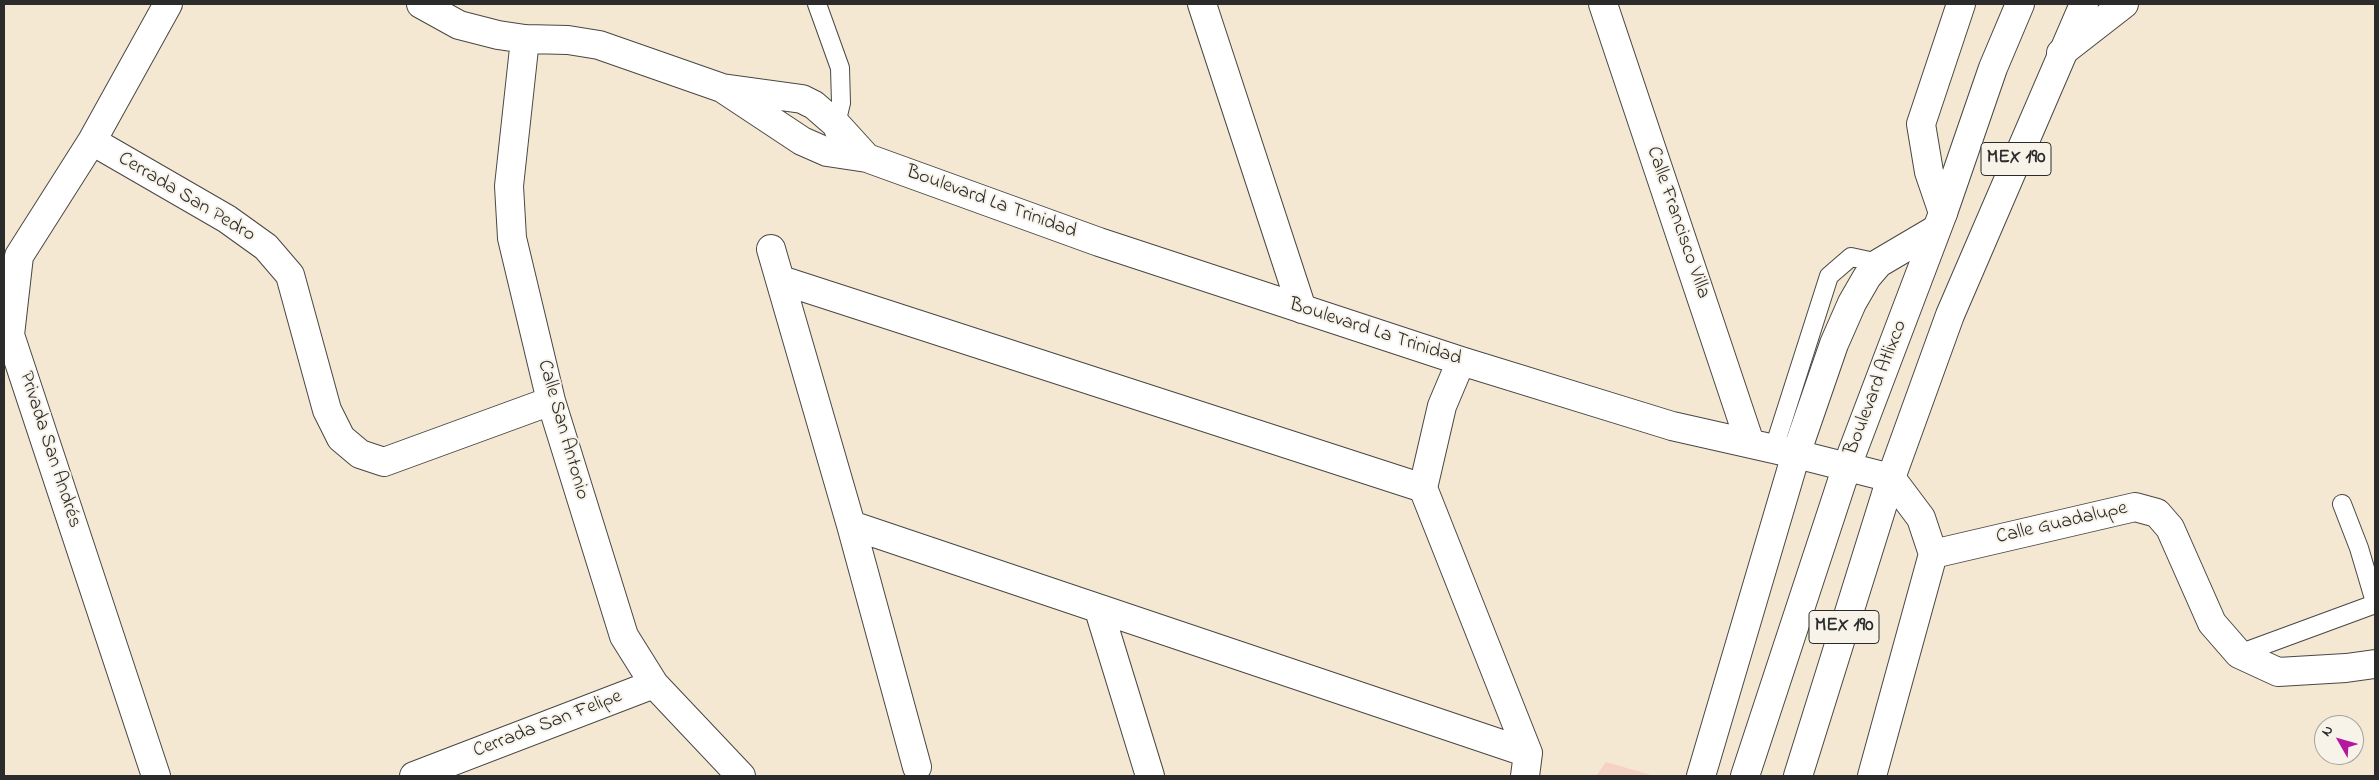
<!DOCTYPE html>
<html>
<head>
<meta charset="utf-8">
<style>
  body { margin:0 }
  #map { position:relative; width:2379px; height:780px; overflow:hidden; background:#f4e8d3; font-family:"Indie Flower",sans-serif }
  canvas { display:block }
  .frame { position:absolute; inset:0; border:5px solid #2b2b2b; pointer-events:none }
  .north { position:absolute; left:2314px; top:715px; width:50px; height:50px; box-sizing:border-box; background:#f7f3e8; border:1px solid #a5a39c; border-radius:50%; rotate:308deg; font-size:14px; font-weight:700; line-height:20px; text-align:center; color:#2b2b2b }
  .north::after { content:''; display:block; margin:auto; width:18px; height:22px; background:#b5179e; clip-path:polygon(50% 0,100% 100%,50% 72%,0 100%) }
</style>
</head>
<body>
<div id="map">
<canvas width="2379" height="780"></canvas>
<div class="frame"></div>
<div class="north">N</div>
</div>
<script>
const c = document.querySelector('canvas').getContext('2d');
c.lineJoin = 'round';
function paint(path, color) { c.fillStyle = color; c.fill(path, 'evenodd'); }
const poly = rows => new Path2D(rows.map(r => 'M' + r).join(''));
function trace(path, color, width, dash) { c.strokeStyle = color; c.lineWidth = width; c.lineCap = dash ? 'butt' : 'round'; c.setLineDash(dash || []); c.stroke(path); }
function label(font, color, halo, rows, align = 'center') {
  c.font = font + ' "Indie Flower",sans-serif'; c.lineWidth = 4; c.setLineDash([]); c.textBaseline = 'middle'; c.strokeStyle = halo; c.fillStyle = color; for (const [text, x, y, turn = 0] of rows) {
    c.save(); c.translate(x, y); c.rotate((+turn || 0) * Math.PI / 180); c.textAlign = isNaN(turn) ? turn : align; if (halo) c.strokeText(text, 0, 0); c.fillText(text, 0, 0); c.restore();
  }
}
const built = poly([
  [1606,762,1655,776,1596,776]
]);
const service = poly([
  [817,4,840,68,841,103,834,132],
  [1774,448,1829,276,1851,257,1879,263],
  [2342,504,2359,548,2375,602],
  [2239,654,2375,604]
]);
const minor = poly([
  [421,4,459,25,498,35,525,39,568,40,599,45,722,88,802,99,814,105,837,125,867,158],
  [1202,4,1302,309],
  [1603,4,1750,443],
  [525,39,509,186,512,238,551,401,624,636,654,684,741,776],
  [722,88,802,141,827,152,867,158,1099,242,1461,361,1672,426,1796,454],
  [92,141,227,219,266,247,290,275,327,410,341,438,360,454,384,462,551,401],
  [771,249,851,525,917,767],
  [781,280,1423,488],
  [1461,361,1442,406,1423,488,1528,753,1525,776],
  [851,525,1528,753],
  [1933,554,2135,507,2157,513,2170,528,2212,623,2239,654,2278,672,2346,668,2375,664],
  [1099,610,1150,776],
  [156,776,10,335,19,256,92,141,168,4],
  [414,776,654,684]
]);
const tertiary = poly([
  [1796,454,1891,478,1921,518,1933,554,1872,776],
  [1701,776,1796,454,1834,344,1852,303,1867,277,1879,263,1935,230]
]);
const primary = poly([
  [1745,776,1847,466,1943,213,1993,68,2020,4],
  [1798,776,1891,478,1950,315,2084,4]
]);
const trunk = poly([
  [2061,53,2124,4],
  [1943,213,1929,172,1921,124,1961,4]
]);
const shields = [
  [2016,159,70],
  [1844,627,70]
];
const shieldNames = [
  ["MEX 190",2016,159],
  ["MEX 190",1844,627]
];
const streetNames = [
  ["Cerrada San Pedro",186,198,31],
  ["Boulevard La Trinidad",991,203,20],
  ["Calle Francisco Villa",1677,223,71],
  ["Boulevard La Trinidad",1375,333,18],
  ["Boulevard Atlixco",1877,388,-69],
  ["Calle San Antonio",562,430,74],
  ["Privada San Andrés",49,450,72],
  ["Calle Guadalupe",2062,524,-13],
  ["Cerrada San Felipe",548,725,-21]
];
paint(built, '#f6d2c4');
trace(service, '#494744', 20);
trace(minor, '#494744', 30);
trace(tertiary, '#494744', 30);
trace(primary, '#494744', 30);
trace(trunk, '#494744', 30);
trace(service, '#fff', 18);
trace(minor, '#fff', 28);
trace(tertiary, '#fff', 28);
trace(primary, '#fff', 28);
trace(trunk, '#fff', 28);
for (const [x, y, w] of shields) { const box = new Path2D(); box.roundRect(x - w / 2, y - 16.5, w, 33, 4); c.fillStyle = '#f7f3e8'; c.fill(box); trace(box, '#2b2b2b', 1); }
label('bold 19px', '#2b2b2b', null, shieldNames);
label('20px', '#2b2b2b', '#f7f3e8', streetNames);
</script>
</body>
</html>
